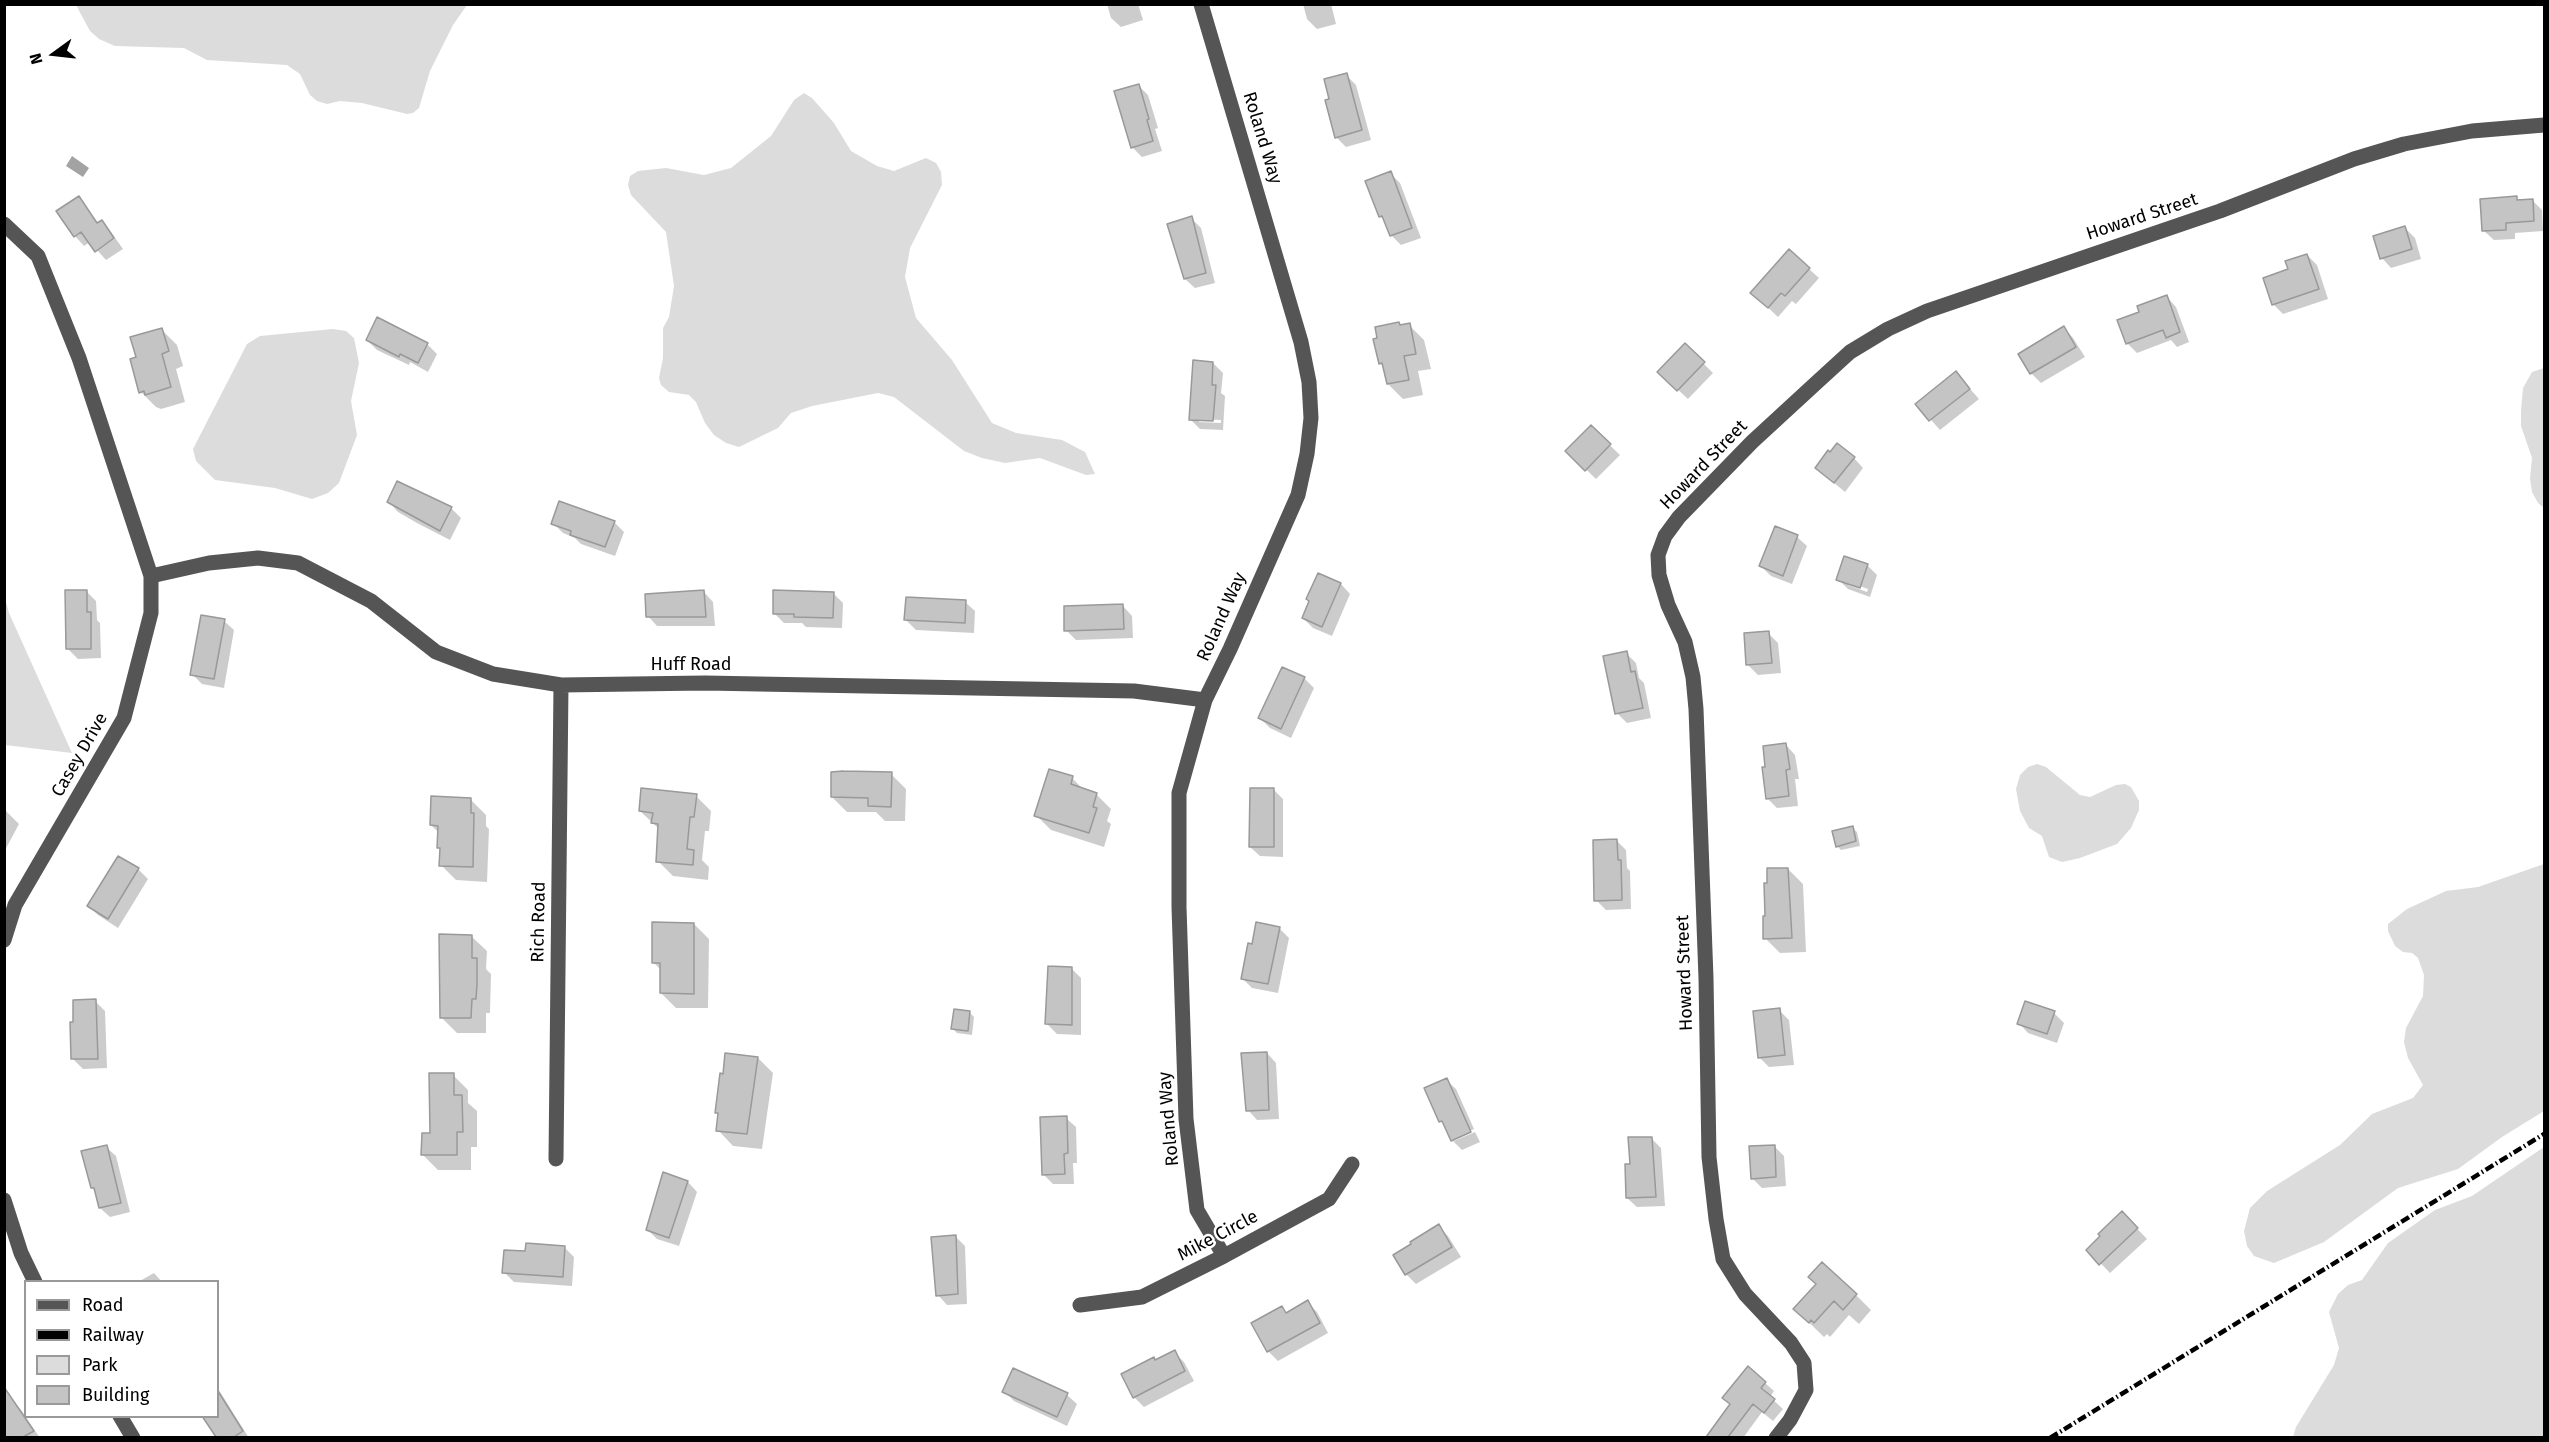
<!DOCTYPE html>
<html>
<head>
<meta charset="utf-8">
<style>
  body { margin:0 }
  #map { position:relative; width:2549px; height:1442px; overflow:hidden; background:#fff; font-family:"Fira Sans",sans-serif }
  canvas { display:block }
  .frame { position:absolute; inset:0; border:6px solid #000; pointer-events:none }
  .legend { position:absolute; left:24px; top:1280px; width:195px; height:138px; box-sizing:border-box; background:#fff; border:2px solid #999; margin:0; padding:8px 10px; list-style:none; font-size:18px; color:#000 }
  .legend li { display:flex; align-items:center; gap:12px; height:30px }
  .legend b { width:30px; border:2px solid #999 }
  .north { position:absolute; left:24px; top:24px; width:60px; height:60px; -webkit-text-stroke:4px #fff; paint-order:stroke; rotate:255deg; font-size:16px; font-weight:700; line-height:24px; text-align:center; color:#000 }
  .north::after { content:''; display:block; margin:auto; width:21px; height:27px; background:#000; clip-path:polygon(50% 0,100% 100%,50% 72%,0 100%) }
</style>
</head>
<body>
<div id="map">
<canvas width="2549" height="1442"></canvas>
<div class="frame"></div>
<ul class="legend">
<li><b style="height:8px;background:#555"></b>Road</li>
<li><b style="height:8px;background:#000"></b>Railway</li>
<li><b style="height:16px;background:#dcdcdc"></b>Park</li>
<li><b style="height:16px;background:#c4c4c4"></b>Building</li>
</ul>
<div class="north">N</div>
</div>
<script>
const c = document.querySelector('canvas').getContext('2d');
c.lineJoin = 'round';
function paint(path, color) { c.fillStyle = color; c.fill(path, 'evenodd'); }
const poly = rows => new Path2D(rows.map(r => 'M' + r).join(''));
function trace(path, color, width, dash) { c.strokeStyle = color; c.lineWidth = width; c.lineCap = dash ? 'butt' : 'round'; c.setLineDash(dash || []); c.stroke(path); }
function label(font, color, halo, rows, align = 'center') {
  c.font = font + ' "Fira Sans",sans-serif'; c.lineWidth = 5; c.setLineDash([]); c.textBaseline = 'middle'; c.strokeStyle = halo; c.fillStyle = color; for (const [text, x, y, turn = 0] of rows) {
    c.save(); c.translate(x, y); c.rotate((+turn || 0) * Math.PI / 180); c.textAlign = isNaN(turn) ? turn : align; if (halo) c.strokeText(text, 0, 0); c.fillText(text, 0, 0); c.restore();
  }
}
const green = poly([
  [76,5,467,5,453,25,430,71,419,108,413,113,407,114,362,103,340,101,327,104,317,101,310,95,300,74,287,65,207,60,184,48,115,46,99,39,90,31],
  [804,93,812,98,834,123,851,151,877,166,894,171,926,158,936,163,941,172,942,185,910,248,905,277,916,318,952,360,992,423,1016,433,1062,440,1085,452,1095,474,1086,475,1040,458,1005,463,982,458,964,451,894,397,878,393,812,406,791,413,778,428,739,447,726,443,714,435,705,423,696,402,689,395,669,392,661,385,659,378,663,358,663,328,669,317,674,286,666,232,631,195,628,185,630,176,638,171,666,168,704,175,731,168,771,136,794,100],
  [333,329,346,331,354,338,359,363,351,401,357,435,339,483,328,493,312,499,275,488,215,480,196,461,193,449,247,344,260,336],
  [2544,368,2544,508,2538,503,2532,492,2530,478,2532,458,2521,426,2521,411,2523,388,2532,372],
  [5,598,9,613,72,753,5,745],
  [2037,764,2046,767,2080,795,2090,797,2116,785,2125,784,2131,787,2139,801,2139,810,2131,828,2117,844,2080,858,2062,862,2049,857,2042,836,2029,828,2020,811,2016,789,2020,775,2028,767],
  [2544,864,2544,1111,2502,1137,2458,1169,2398,1188,2324,1242,2274,1263,2254,1256,2247,1246,2244,1231,2250,1208,2267,1191,2340,1145,2372,1114,2413,1098,2423,1085,2408,1058,2404,1042,2406,1028,2423,996,2424,975,2418,958,2412,953,2403,952,2395,946,2388,931,2388,924,2407,909,2446,891,2478,887],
  [2544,1147,2544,1437,2293,1437,2296,1427,2334,1365,2339,1348,2329,1312,2338,1294,2348,1285,2362,1280,2388,1243,2435,1210,2472,1196]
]);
const water = poly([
  [72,156,89,168,83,177,66,166]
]);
const shadow = poly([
  [1107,4,1138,4,1143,20,1121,27,1111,18],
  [1303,4,1331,4,1336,24,1317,29,1307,19],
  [1346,75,1356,85,1371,140,1346,147,1336,137],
  [1138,85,1148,95,1158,128,1155,129,1162,151,1142,157,1132,147],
  [1390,173,1400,183,1421,238,1401,245,1391,235,1386,222,1380,216],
  [78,198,99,224,102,222,111,232,123,249,106,260,90,242,84,246,75,236],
  [2516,198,2520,201,2532,200,2542,210,2543,231,2515,233,2515,239,2494,240,2484,231],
  [1191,218,1201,228,1215,283,1195,288,1185,279],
  [2405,228,2415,238,2421,259,2391,268,2382,258],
  [2307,255,2317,265,2328,299,2283,314,2273,304,2290,270],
  [1809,269,1819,278,1796,304,1792,301,1778,317,1762,302],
  [2167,297,2176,307,2189,342,2177,347,2171,340,2137,353,2127,343,2141,313],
  [1399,324,1401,326,1409,325,1424,340,1431,369,1418,371,1423,395,1403,399,1388,384,1384,368,1380,363],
  [2064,328,2073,338,2085,357,2041,383,2032,374,2020,355],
  [162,330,177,345,183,366,176,369,185,402,161,409,156,407,141,392,138,358],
  [367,340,427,344,437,354,428,372,410,362,409,365,377,350],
  [1685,345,1713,373,1688,399,1659,372],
  [1213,363,1223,373,1221,393,1225,396,1223,430,1200,429,1190,419],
  [1199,419,1221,420,1221,423,1199,422],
  [1956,373,1979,399,1940,430,1917,404],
  [1591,427,1620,455,1596,479,1567,451],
  [1854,458,1863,468,1845,492,1816,468],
  [389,502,451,508,461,518,450,540,417,523,398,512],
  [614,522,624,532,615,556,581,544,575,538,563,533,553,523],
  [1797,537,1807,546,1792,584,1771,576,1761,566],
  [1867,565,1877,575,1870,597,1848,589,1838,579],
  [1848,582,1868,589,1867,592,1848,585],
  [1318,575,1341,584,1350,594,1332,636,1313,628,1303,618],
  [86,591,96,601,97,620,100,623,101,658,78,659,68,649],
  [704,592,713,602,715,626,657,626,648,616],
  [833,593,843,603,842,628,806,627,802,623,784,623,774,613],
  [965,602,975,611,974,633,916,630,906,620],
  [1123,606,1132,616,1133,638,1076,640,1066,630],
  [224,621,234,630,224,688,202,684,192,674],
  [1768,633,1778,643,1781,673,1758,675,1748,665],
  [1626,653,1636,663,1639,678,1644,683,1651,718,1627,723,1617,713],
  [1283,669,1304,678,1314,688,1291,738,1270,728,1260,718],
  [1786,745,1795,755,1799,779,1795,779,1798,806,1777,808,1768,799],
  [891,774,906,789,905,821,885,821,876,812,847,812,832,797],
  [1072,778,1084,790,1096,794,1111,809,1107,821,1111,824,1104,847,1051,830,1036,815],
  [1273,789,1283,799,1283,857,1260,856,1250,847],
  [696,796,711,811,709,831,705,831,702,860,709,867,708,880,673,876,658,861,659,829,640,811],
  [471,800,486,815,486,826,489,829,487,882,456,880,441,865,439,833,431,825],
  [4,809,19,824,4,852],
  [1852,828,1857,832,1860,846,1841,850,1837,846],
  [1616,840,1626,850,1627,868,1630,871,1631,909,1606,910,1596,900],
  [138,869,148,879,118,928,98,915,89,906],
  [1788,869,1803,884,1806,952,1780,953,1765,938],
  [694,924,709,939,708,1008,676,1008,661,993,661,970,653,962],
  [1279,928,1289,938,1278,993,1252,988,1242,978,1253,945],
  [471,936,487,951,486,969,491,974,490,1013,486,1013,486,1033,457,1033,442,1018],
  [1071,968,1081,978,1081,1035,1057,1034,1047,1024],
  [95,1001,105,1011,107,1068,83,1069,73,1059,75,1023],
  [1779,1010,1789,1020,1794,1065,1769,1067,1759,1057],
  [969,1012,974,1017,972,1035,957,1033,953,1029],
  [2054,1013,2064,1023,2057,1043,2028,1033,2019,1023],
  [1267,1053,1276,1063,1279,1119,1257,1120,1248,1110],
  [758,1058,773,1073,762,1149,733,1146,718,1130,720,1115,717,1112],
  [453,1075,468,1090,468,1103,477,1111,477,1147,471,1147,471,1170,438,1170,423,1155],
  [1446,1080,1456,1089,1474,1129,1454,1138,1454,1141,1475,1132,1480,1142,1462,1150,1452,1140,1447,1127,1441,1121],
  [1066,1118,1076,1127,1077,1163,1073,1163,1074,1184,1053,1184,1044,1175],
  [1651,1138,1661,1148,1665,1206,1637,1207,1627,1198,1631,1165],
  [1774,1146,1784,1156,1786,1186,1762,1188,1752,1178],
  [106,1147,116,1156,130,1212,110,1217,100,1208,96,1192,92,1188],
  [688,1182,697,1192,679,1246,657,1239,647,1229],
  [2122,1213,2147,1239,2110,1273,2088,1250],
  [1438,1226,1448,1236,1461,1257,1416,1284,1406,1274,1395,1256],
  [955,1236,965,1246,967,1304,947,1305,938,1295],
  [564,1247,574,1257,572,1286,514,1282,504,1272,526,1253],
  [154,1273,162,1282,138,1282],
  [1856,1295,1871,1310,1859,1324,1849,1315,1830,1337,1827,1334,1824,1337,1795,1309],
  [1307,1302,1317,1312,1328,1333,1278,1361,1268,1351,1282,1308,1287,1314],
  [1174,1352,1184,1362,1194,1381,1144,1407,1134,1397],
  [1765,1383,1774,1391,1770,1397,1783,1409,1773,1421,1762,1412,1743,1438,1707,1438,1732,1405],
  [218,1389,220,1392,249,1438,217,1438,204,1416,218,1416],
  [1004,1391,1067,1395,1077,1404,1067,1426,1014,1401],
  [12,1400,21,1410,40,1438,10,1438,4,1430]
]);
const building = poly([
  [1347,73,1362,130,1335,138,1325,100,1329,99,1324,79,1347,73],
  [1139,84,1149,119,1147,120,1153,141,1131,148,1114,91,1139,84],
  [1391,171,1412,228,1390,236,1382,216,1379,217,1365,181,1391,171],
  [79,196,97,223,102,220,114,238,95,252,81,232,74,237,56,211,79,196],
  [2517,196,2517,200,2533,199,2534,221,2506,223,2506,230,2482,231,2480,199,2517,196],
  [1192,216,1206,273,1184,279,1167,224,1192,216],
  [2405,226,2412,249,2380,259,2373,236,2405,226],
  [1789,249,1810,268,1785,296,1781,293,1768,308,1750,293,1789,249],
  [2307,254,2319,289,2272,305,2263,278,2288,269,2285,261,2307,254],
  [2167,295,2180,332,2166,338,2163,330,2126,344,2117,320,2139,312,2137,306,2167,295],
  [377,317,428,343,418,363,400,354,399,357,366,340,377,317],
  [1399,322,1400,325,1410,323,1416,354,1404,356,1409,380,1387,384,1382,363,1379,364,1373,339,1377,338,1375,327,1399,322],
  [2064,326,2076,347,2030,374,2018,354,2064,326],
  [162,328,169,351,162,354,171,387,145,395,144,391,139,393,130,359,136,357,130,337,162,328],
  [1685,343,1705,362,1677,391,1657,372,1685,343],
  [1193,360,1213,362,1212,385,1216,385,1213,421,1189,420,1193,360],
  [1956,371,1970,389,1929,421,1915,404,1956,371],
  [1591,425,1611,444,1585,471,1565,451,1591,425],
  [1837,443,1855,457,1834,483,1815,468,1828,450,1830,452,1837,443],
  [397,481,452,507,440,531,387,502,397,481],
  [559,501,615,521,605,547,570,535,571,531,551,524,559,501],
  [1775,526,1798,535,1783,576,1759,566,1775,526],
  [1844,556,1868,564,1860,588,1836,580,1844,556],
  [1318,573,1341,583,1322,627,1302,618,1309,601,1306,599,1318,573],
  [65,590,87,590,87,612,91,612,91,649,66,649,65,590],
  [704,590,706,617,646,617,645,594,704,590],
  [773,590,834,592,833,618,794,617,794,614,773,614,773,590],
  [906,597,966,600,965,623,904,620,906,597],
  [1123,604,1124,629,1064,631,1064,606,1123,604],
  [201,615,225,619,214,679,190,675,201,615],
  [1769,631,1772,663,1746,665,1744,633,1769,631],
  [1627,651,1631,672,1635,671,1643,708,1615,714,1603,656,1627,651],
  [1282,667,1305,677,1281,729,1258,718,1282,667],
  [1786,743,1790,769,1786,770,1789,796,1766,799,1762,767,1765,767,1763,746,1786,743],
  [1049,769,1073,776,1071,784,1097,793,1093,807,1097,808,1089,833,1034,816,1049,769],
  [843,771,892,772,891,807,868,806,868,798,831,797,831,772,843,771],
  [641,788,697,794,694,817,690,817,687,849,694,850,693,865,656,862,658,824,651,823,653,813,639,811,641,788],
  [1250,788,1274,788,1274,847,1249,847,1250,788],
  [431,796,471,798,471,813,474,813,473,867,439,866,440,848,437,848,438,826,430,825,431,796],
  [1853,826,1856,841,1836,847,1832,831,1853,826],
  [1617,839,1618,860,1621,860,1622,900,1594,901,1593,840,1617,839],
  [118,856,139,868,108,919,87,906,118,856],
  [1767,868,1788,868,1792,938,1763,939,1763,916,1765,916,1764,883,1767,883,1767,868],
  [652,922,694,923,694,994,660,993,660,963,652,963,652,922],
  [1256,922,1280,927,1268,984,1241,979,1248,943,1252,944,1256,922],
  [439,934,472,935,472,958,477,958,477,984,476,999,472,999,471,1018,440,1018,439,934],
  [1048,966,1072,967,1072,1025,1045,1024,1048,966],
  [96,999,98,1059,71,1059,70,1022,73,1022,73,1000,96,999],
  [2025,1001,2055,1011,2047,1034,2017,1024,2025,1001],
  [1780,1008,1785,1055,1758,1058,1753,1011,1780,1008],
  [954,1009,970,1011,968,1031,951,1029,954,1009],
  [1267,1052,1269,1110,1246,1111,1241,1053,1267,1052],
  [725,1053,758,1057,747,1134,716,1131,718,1113,715,1113,720,1073,723,1074,725,1053],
  [429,1073,454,1073,454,1095,462,1095,463,1132,457,1132,457,1155,421,1155,422,1133,430,1133,429,1073],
  [1447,1078,1471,1132,1451,1141,1442,1121,1439,1122,1424,1088,1447,1078],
  [1067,1116,1068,1153,1064,1154,1065,1174,1042,1175,1040,1117,1067,1116],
  [1628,1137,1652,1137,1656,1197,1626,1198,1625,1164,1630,1164,1628,1137],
  [107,1145,121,1203,99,1208,94,1188,91,1188,81,1151,107,1145],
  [1775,1145,1776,1177,1751,1179,1749,1146,1775,1145],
  [663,1172,688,1181,669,1238,646,1230,663,1172],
  [2122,1211,2138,1228,2099,1265,2086,1250,2100,1236,2098,1234,2122,1211],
  [1439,1224,1452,1247,1405,1275,1393,1255,1411,1244,1410,1242,1439,1224],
  [956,1235,958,1294,936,1296,931,1237,956,1235],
  [526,1243,565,1246,563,1277,502,1273,504,1250,525,1251,526,1243],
  [1822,1262,1857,1294,1843,1310,1834,1301,1814,1323,1811,1320,1809,1323,1793,1309,1816,1284,1808,1277,1822,1262],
  [1308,1300,1320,1323,1267,1352,1251,1323,1282,1306,1286,1313,1308,1300],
  [1175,1350,1185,1371,1133,1398,1121,1374,1154,1357,1155,1360,1175,1350],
  [1748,1366,1766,1382,1761,1388,1775,1399,1764,1413,1753,1404,1728,1437,1706,1437,1730,1404,1722,1398,1748,1366],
  [1013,1368,1068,1393,1057,1417,1002,1392,1013,1368],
  [4,1387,34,1431,23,1437,4,1437,4,1387],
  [218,1391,243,1431,234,1437,216,1437,202,1416,218,1416,218,1391]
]);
const minor = poly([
  [1201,4,1301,342,1309,382,1311,418,1307,454,1298,495,1230,649,1205,700,1179,793,1179,907,1186,1119,1197,1210,1224,1256],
  [4,224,38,256,79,358,151,576],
  [4,940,15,905,124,718,151,613,151,576,209,563,258,558,298,563,371,601,436,652,493,674,561,685,705,683,1134,691,1205,700],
  [556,1159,561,685],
  [4,1200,21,1253,35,1282],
  [1080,1305,1142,1297,1224,1256,1329,1199,1352,1164],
  [120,1416,133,1438],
  [1776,1438,1790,1420,1806,1390,1804,1363,1791,1343,1745,1294,1723,1259,1716,1219,1709,1157,1706,978,1696,709,1693,677,1685,642,1668,605,1659,575,1658,555,1665,536,1679,517,1752,442,1815,384,1850,352,1888,329,1927,311,2220,211,2354,159,2404,144,2472,131,2544,125]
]);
const rail = poly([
  [2050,1438,2544,1134]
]);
const streetNames = [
  ["Roland Way",1262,138,73],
  ["Howard Street",2142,217,-18],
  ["Howard Street",1704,465,-46],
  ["Roland Way",1222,617,-66],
  ["Huff Road",691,665],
  ["Casey Drive",80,755,-60],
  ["Rich Road",539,922,-89],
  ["Howard Street",1685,973,-92],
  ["Roland Way",1169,1119,-95],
  ["Mike Circle",1218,1236,-28]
];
paint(green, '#dcdcdc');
paint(water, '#a3a3a3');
paint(shadow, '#0003');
paint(building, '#c4c4c4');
trace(building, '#999', 1.5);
trace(minor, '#555', 15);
trace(rail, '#000', 4.5, [9, 3, 1.5, 3]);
label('18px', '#000', '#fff', streetNames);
</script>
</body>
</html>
